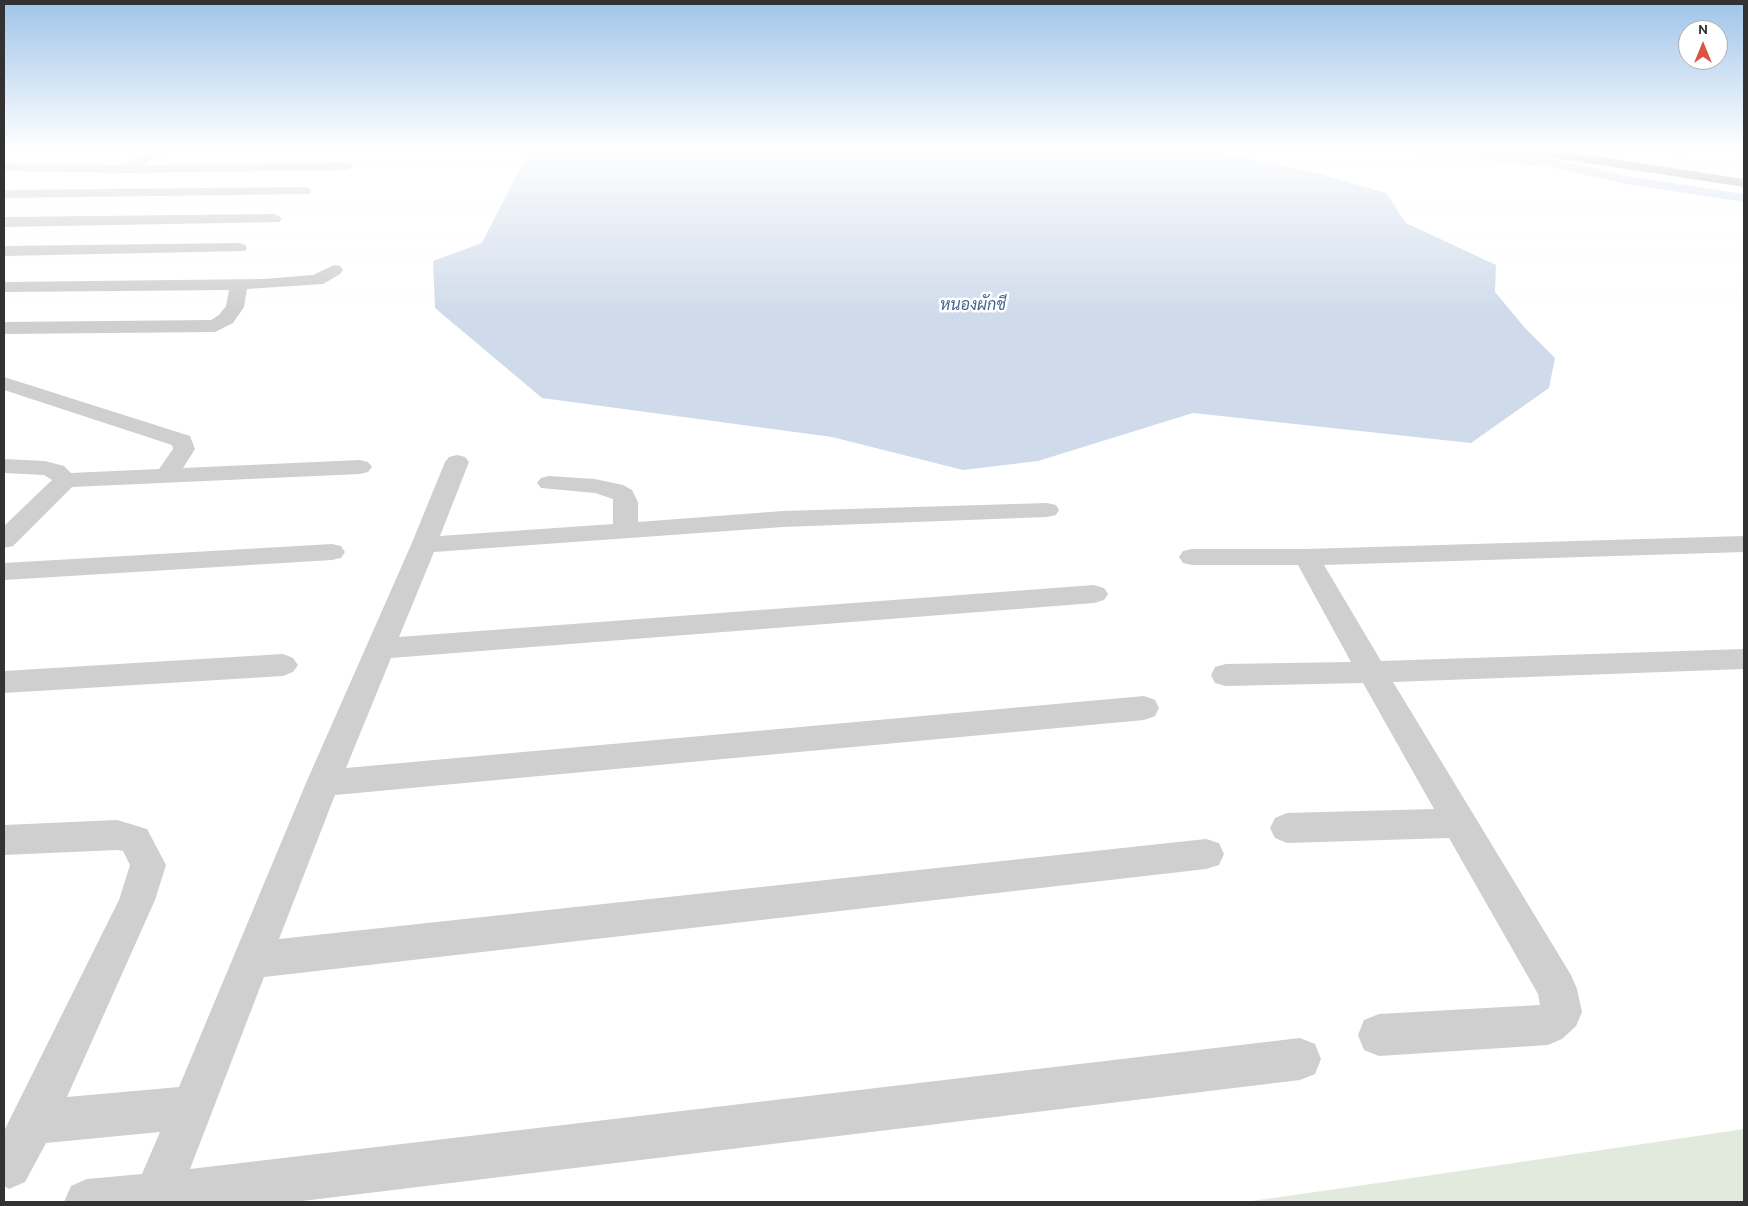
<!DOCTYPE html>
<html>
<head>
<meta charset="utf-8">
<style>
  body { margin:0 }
  #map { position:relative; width:1748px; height:1206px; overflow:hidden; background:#fff; font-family:Overpass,sans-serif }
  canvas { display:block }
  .frame { position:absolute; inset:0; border:5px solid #323232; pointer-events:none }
  .north { position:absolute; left:1678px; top:20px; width:50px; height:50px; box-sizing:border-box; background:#fff; border:1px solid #adadad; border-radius:50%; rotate:0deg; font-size:14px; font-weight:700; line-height:20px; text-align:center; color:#323232 }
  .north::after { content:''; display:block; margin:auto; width:18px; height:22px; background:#db5442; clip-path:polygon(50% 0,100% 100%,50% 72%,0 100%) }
</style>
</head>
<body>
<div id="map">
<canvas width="1748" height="1206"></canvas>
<div class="frame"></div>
<div class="north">N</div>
</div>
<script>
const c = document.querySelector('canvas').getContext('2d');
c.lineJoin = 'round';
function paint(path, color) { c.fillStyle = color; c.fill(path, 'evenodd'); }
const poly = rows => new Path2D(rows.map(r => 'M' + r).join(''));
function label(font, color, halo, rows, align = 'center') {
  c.font = font + ' Overpass,Sarabun,sans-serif'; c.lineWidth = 5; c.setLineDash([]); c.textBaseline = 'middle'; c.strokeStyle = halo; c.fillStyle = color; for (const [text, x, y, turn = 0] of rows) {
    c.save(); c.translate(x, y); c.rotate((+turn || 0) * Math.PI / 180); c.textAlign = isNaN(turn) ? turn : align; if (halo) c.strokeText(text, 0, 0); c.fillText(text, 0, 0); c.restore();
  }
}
const green = poly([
  [1744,1129,1744,1202,1245,1202,1385,1182]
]);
const water = poly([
  [531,147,1194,147,1316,173,1386,193,1406,223,1496,265,1495,292,1525,328,1555,358,1549,388,1471,443,1193,413,1038,461,963,470,832,437,542,398,435,308,433,261,482,243]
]);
const canal = poly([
  [1534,155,1627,176,1744,194,1744,202,1627,184,1529,162,1528,159,1529,156,1534,155]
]);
const river = poly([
  [1415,147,1486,147,1534,152,1542,154,1545,159,1542,164,1534,166,1426,153,1418,152,1415,147]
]);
const minor = poly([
  [154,147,169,147,144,165,348,162,355,166,348,170,128,173,4,171,4,163,6,163,125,165,154,147],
  [1671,147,1685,147,1687,150,1680,154,1675,153,1671,147],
  [304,187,309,188,311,191,309,194,4,198,4,190,7,190,304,187],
  [274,214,279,216,282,219,279,222,4,227,4,217,274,214],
  [239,243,245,245,247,248,245,251,4,256,4,246,239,243],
  [334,265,340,266,343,270,340,274,323,284,247,289,244,307,233,323,215,332,4,334,4,322,211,320,219,315,226,306,229,290,4,292,4,282,264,279,313,275,334,265],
  [4,377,190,436,195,449,183,468,360,460,368,462,372,467,368,472,360,474,72,487,13,546,4,548,4,526,52,480,44,475,4,473,4,459,45,461,64,466,71,473,159,469,173,449,172,445,4,390,4,377],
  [457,455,465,457,469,462,440,536,613,524,613,499,595,493,541,488,537,483,541,478,549,476,595,479,623,485,632,490,638,502,638,522,783,511,1047,503,1056,505,1059,510,1056,515,1047,517,783,527,434,552,399,637,1094,585,1104,588,1108,594,1104,600,1094,603,391,658,346,768,1144,696,1155,700,1159,708,1155,716,1144,720,335,795,279,939,1206,839,1219,843,1224,854,1219,865,1206,869,264,977,190,1169,1300,1038,1315,1044,1321,1059,1315,1074,1300,1080,294,1202,64,1202,71,1186,87,1179,142,1174,160,1132,46,1143,25,1182,9,1189,4,1186,4,1131,102,934,119,900,130,865,123,851,117,850,4,855,4,825,117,820,147,829,166,865,155,900,67,1097,179,1087,306,783,411,545,445,462,449,457,457,455],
  [1744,536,1744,552,1324,565,1381,661,1744,649,1744,669,1393,682,1571,975,1577,989,1582,1012,1576,1026,1562,1039,1548,1045,1379,1056,1364,1050,1358,1035,1364,1020,1379,1014,1540,1005,1538,994,1449,838,1287,843,1275,838,1270,828,1275,818,1287,813,1434,809,1363,683,1226,686,1215,683,1211,675,1215,667,1226,664,1351,662,1298,565,1192,565,1183,563,1179,557,1183,551,1192,549,1306,549,1744,536],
  [332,544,341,546,345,552,341,558,332,560,4,580,4,563,332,544],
  [283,654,293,658,298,665,293,672,283,676,4,693,4,671,283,654]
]);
const major = poly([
  [1503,147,1536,147,1744,179,1744,187,1509,151,1503,147]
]);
const farWaternames = [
  ["หนองผักชี",973,307]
];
paint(green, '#e2eade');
paint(water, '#cfdbeb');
paint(canal, '#cfdbeb');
paint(river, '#cfdbeb');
paint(minor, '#cfcfcf');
paint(major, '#aaa');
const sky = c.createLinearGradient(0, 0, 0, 316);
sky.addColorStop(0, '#9ec4e9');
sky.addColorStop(0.47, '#fff');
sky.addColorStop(1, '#ffffff00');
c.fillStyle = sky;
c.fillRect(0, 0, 1748, 316);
label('italic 16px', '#446490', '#fff', farWaternames);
</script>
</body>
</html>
